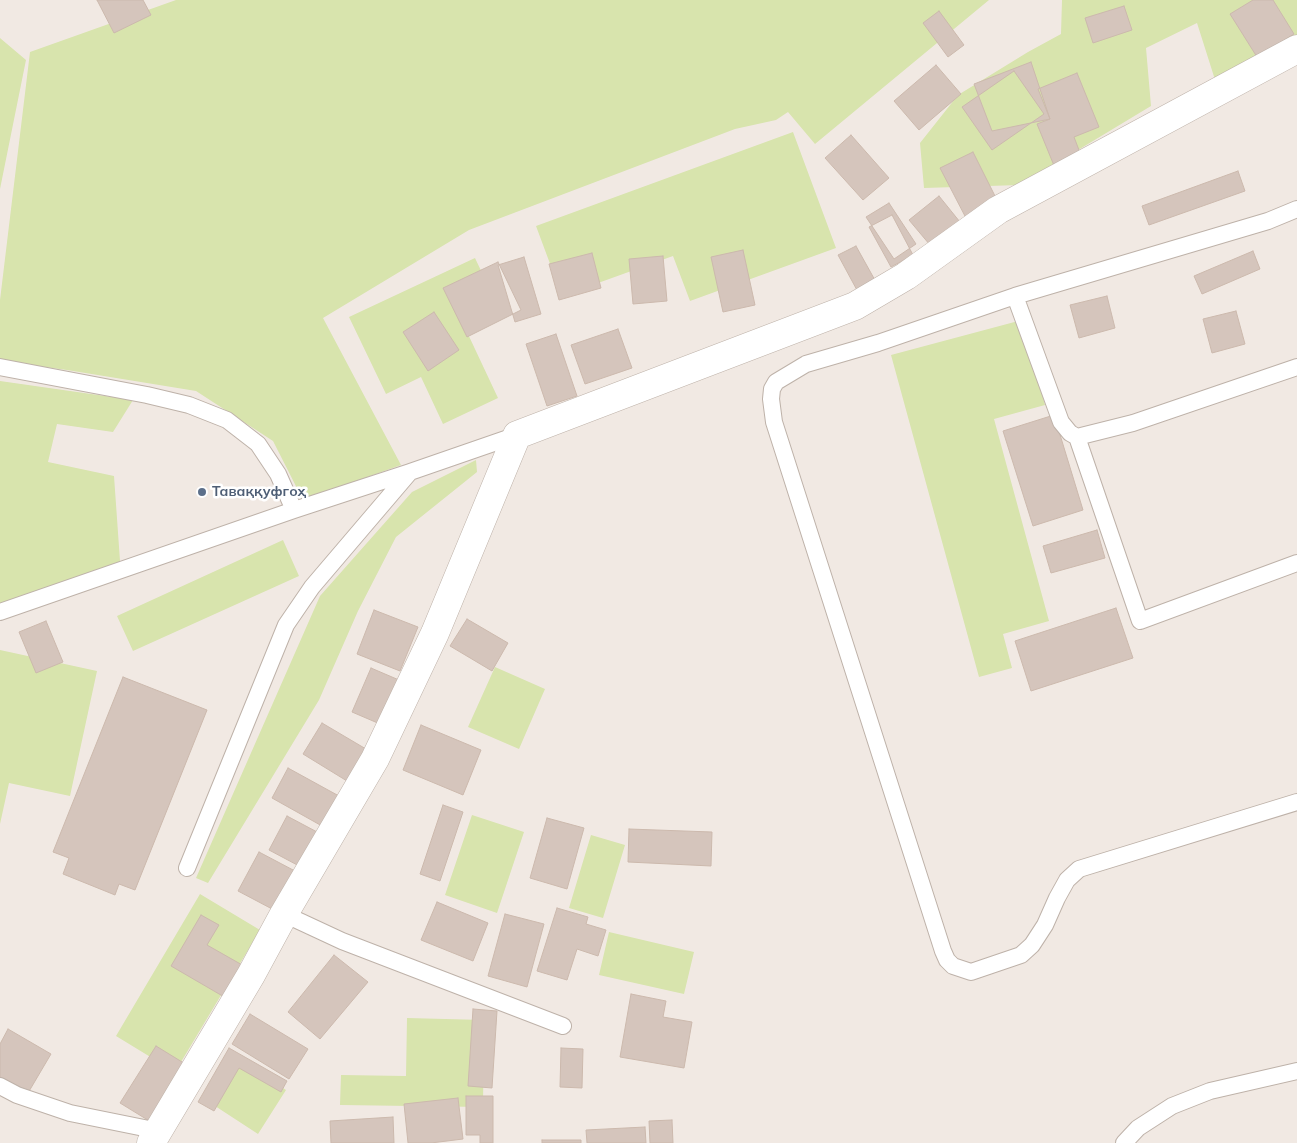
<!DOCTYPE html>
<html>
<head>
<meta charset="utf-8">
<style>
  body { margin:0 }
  canvas { display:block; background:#f1e9e3 }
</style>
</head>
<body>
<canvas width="1297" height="1143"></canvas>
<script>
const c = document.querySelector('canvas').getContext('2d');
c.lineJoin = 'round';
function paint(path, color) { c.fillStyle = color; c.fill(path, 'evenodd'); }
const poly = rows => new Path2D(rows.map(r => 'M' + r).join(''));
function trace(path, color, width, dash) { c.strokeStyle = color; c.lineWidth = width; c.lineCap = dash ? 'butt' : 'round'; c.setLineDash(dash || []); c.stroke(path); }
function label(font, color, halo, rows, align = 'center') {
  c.font = font + ' Mulish,sans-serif'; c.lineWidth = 5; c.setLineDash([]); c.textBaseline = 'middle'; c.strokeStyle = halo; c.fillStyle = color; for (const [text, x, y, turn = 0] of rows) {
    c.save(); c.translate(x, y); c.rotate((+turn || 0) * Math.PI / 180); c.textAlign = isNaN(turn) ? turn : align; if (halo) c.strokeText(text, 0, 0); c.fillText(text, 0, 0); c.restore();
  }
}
const green = poly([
  [176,0,989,0,815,144,788,112,776,120,735,129,469,230,323,318,401,465,303,500,273,441,196,391,67,370,0,361,0,300,30,52],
  [1062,0,1297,0,1297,44,1217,86,1197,23,1146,48,1151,106,1020,185,924,188,920,143,958,95,1028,52,1061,34],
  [0,38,26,60,0,189],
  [793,132,836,248,690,301,673,256,562,296,536,226],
  [475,258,494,298,459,315,498,398,443,424,421,377,386,394,349,317],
  [1022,320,1045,405,994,419,1049,621,1003,634,1012,668,979,677,891,355],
  [0,381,133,400,113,432,57,424,48,462,114,476,121,575,0,604],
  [476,460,477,472,396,537,358,611,319,700,208,883,196,878,320,596,412,492],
  [283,540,299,576,133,651,117,616],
  [0,650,97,671,70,796,9,783,0,824],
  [495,667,545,689,519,749,468,727],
  [472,815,524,832,497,913,445,895],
  [591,835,625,845,603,918,569,908],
  [200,894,260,930,175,1072,116,1036],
  [609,932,694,952,684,994,599,975],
  [407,1018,484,1020,483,1107,340,1105,341,1075,406,1076],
  [240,1060,286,1090,258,1134,212,1104]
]);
const building = poly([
  [97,0,143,0,151,15,114,33,97,0],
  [1253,0,1273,0,1294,34,1257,57,1230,14,1253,0],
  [1124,6,1132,30,1093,43,1085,18,1124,6],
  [939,11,964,45,948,57,923,23,939,11],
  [1031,62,1050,119,992,131,974,84,1031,62],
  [936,65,961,94,919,130,894,101,936,65],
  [1014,71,1044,114,992,150,962,107,1014,71],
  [1077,73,1099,127,1074,137,1082,158,1055,168,1037,124,1050,119,1038,89,1077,73],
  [851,135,889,178,863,200,825,158,851,135],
  [973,152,1001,208,966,218,940,168,973,152],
  [1238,171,1245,191,1149,225,1142,206,1238,171],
  [939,196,960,222,930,245,909,220,939,196],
  [889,203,916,244,894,259,866,217,889,203],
  [892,215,913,255,891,267,869,227,892,215],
  [856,246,876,282,858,292,838,255,856,246],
  [743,250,755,305,723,312,711,257,743,250],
  [1253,251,1260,269,1202,294,1194,276,1253,251],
  [592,253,601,288,559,300,549,264,592,253],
  [663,256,667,301,633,304,629,259,663,256],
  [524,257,541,314,515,322,498,265,524,257],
  [498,262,521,310,467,337,443,288,498,262],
  [1107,296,1115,328,1079,338,1070,305,1107,296],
  [1236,311,1245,344,1212,353,1203,319,1236,311],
  [434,312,459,350,428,371,403,332,434,312],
  [618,329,632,368,585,384,571,345,618,329],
  [556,334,577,396,547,406,526,344,556,334],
  [1054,415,1083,510,1033,526,1003,431,1054,415],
  [1097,530,1105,558,1051,573,1043,546,1097,530],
  [1116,608,1133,658,1031,691,1015,641,1116,608],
  [374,610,418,627,400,671,357,654,374,610],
  [467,619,508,643,492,671,450,646,467,619],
  [46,621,63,662,36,673,19,632,46,621],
  [371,668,399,680,380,724,352,712,371,668],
  [123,677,207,710,135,890,119,884,115,895,63,874,69,858,53,852,123,677],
  [322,723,366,749,347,781,303,754,322,723],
  [421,725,481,750,463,795,403,770,421,725],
  [288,768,339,796,322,826,272,798,288,768],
  [443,805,463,812,440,881,420,874,443,805],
  [287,816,319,833,301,867,269,850,287,816],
  [547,818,584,828,567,889,530,878,547,818],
  [629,829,712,832,711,866,628,862,629,829],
  [259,852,295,871,274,910,238,891,259,852],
  [437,902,488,923,473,961,421,940,437,902],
  [557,908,588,917,586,924,606,930,598,956,577,949,567,980,537,971,557,908],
  [505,914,544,924,527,987,488,976,505,914],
  [201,915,219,925,207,945,244,966,226,998,171,966,201,915],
  [334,955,368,982,320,1039,288,1012,334,955],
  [631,994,666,1001,663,1017,692,1022,684,1068,620,1057,631,994],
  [473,1009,497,1011,492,1088,468,1086,473,1009],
  [250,1014,308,1049,289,1079,232,1044,250,1014],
  [8,1029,51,1054,28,1093,0,1077,0,1044,8,1029],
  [156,1046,187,1065,151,1122,120,1103,156,1046],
  [229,1048,287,1081,281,1092,239,1068,214,1111,198,1102,229,1048],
  [561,1048,583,1049,582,1088,560,1087,561,1048],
  [466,1096,493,1096,493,1143,480,1143,480,1135,466,1135,466,1096],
  [458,1098,463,1139,431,1143,408,1143,404,1104,458,1098],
  [393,1117,394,1143,331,1143,330,1121,393,1117],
  [672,1120,673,1143,650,1143,649,1121,672,1120],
  [645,1127,646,1143,587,1143,586,1130,645,1127],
  [542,1140,581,1140,581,1143,542,1143,542,1140]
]);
const service = poly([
  [1297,209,1268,221,1015,296,878,343,806,364,776,382,772,389,771,399,774,422,943,951,947,960,953,966,971,972,1021,955,1032,945,1045,925,1057,898,1067,880,1079,869,1297,802],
  [1015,296,1061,422,1070,433,1077,437,1133,423,1297,367],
  [0,367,147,395,189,405,227,420,258,444,278,474,294,510],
  [1077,437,1140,621,1297,563],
  [0,612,294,510,410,472],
  [187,868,286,625,312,587,410,472,517,435],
  [284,914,342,941,563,1026],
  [0,1086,17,1095,70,1113,159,1131],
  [1124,1143,1138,1128,1172,1106,1210,1091,1297,1071]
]);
const minor = poly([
  [151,1143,251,975,284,914,375,759,435,633,517,435,855,306,906,276,998,210,1297,49]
]);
const markers = [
  [202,492,5,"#5c6f8a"]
];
const serviceNames = [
  ["Таваққуфгоҳ",212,492]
];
paint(green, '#d8e4ad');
paint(building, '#d5c5bc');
trace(building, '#ccb9ad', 1);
trace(service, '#beb2a9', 18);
trace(minor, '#beb2a9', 29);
trace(service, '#fff', 16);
trace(minor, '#fff', 28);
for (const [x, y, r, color] of markers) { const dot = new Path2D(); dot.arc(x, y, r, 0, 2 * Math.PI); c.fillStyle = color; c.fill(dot); trace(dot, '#fff', 2); }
label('bold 14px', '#4e5e75', '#fff', serviceNames, 'left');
</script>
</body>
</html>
